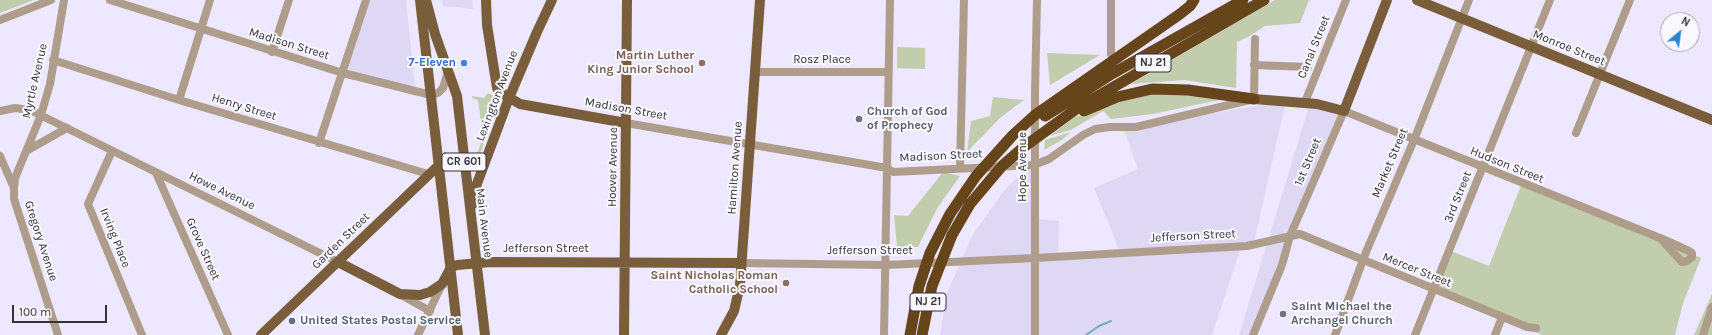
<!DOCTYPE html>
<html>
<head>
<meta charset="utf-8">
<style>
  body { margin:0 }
  #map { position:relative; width:1712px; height:335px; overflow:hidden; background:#ede7ff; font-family:Karla,sans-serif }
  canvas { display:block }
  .north { position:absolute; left:1660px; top:12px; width:40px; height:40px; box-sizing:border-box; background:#f9f8fd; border:1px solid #aaa8af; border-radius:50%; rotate:29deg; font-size:11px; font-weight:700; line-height:16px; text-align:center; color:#33313a }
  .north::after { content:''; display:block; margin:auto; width:14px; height:18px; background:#2484d0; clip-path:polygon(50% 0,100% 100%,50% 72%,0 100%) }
  .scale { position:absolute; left:12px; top:305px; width:95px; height:18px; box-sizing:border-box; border:2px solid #33313a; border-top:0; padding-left:5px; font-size:12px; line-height:14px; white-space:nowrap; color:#33313a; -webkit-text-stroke:3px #f9f8fd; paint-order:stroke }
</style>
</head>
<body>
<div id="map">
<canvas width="1712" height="335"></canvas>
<div class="north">N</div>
<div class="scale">100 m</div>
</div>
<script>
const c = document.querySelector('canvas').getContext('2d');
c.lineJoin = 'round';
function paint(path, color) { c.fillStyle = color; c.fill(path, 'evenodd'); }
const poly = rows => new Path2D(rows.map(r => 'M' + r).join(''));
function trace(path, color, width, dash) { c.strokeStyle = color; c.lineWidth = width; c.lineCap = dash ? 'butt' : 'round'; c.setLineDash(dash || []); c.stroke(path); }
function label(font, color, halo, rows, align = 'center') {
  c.font = font + ' Karla,sans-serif'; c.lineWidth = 4; c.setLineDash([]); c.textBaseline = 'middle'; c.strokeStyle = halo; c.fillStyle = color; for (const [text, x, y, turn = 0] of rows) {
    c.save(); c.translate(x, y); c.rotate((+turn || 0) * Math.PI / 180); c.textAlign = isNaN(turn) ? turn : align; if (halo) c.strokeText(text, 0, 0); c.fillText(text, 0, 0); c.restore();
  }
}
const built = poly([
  [366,0,406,0,416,96,342,74],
  [442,0,472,0,473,9,443,6],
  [1286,101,1253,246,1241,247,1212,335,940,335,947,293,972,236,1006,188,1036,160,1036,219,1059,221,1058,258,1121,254,1094,188,1138,169,1123,128],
  [1310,103,1345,110,1253,335,1239,335]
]);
const green = poly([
  [0,0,34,0,0,13],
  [1275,0,1309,0,1300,23,1265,26,1248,37,1237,42,1236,88,1184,80,1131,84],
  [897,47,925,48,925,69,897,68],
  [1047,53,1100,55,1050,85],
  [1154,92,1233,97,1153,114,1111,119,1103,111,1071,130,1049,136,1074,118,1099,106],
  [488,93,499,98,475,169,472,167,483,138,478,100,472,98,472,96,484,98],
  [993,97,1024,100,1001,117,967,152,971,121,990,116],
  [1071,132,1062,140,1044,150,1045,140],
  [943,172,960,176,938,207,918,247,897,247,894,215,908,216],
  [1522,183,1701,258,1683,303,1675,335,1542,335,1435,290,1451,251,1489,266],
  [1712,294,1712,335,1694,335]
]);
const stream = poly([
  [1086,335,1099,326,1111,321]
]);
const minor = poly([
  [110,0,343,73,431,95,438,93,443,88,448,71],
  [0,20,51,0],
  [272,52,289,0],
  [1111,54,1111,0],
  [53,60,179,100,428,174],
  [1254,65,1308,67],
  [755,72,888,72],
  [179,100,210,0],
  [1305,102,1346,0],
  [0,111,15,108,30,110,338,262],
  [626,123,887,168,893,172,1034,165,1049,159,1083,135,1095,129,1110,127,1136,127,1254,99,1255,39],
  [1576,133,1630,0],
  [319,143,366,0],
  [28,150,67,128],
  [112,151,88,204,142,335],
  [0,156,14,188,14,199,58,335],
  [960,168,964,0],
  [156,173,228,335],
  [14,188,15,178,41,115,50,84,64,0],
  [741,263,886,265,1035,258,1247,246,1300,234,1498,315,1527,327,1536,328],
  [401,295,430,311],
  [418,335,442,284],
  [884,335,890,0],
  [1035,335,1035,93,1037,0],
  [1253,335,1282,265,1290,236,1344,111,1665,240,1689,251,1692,253,1692,257,1687,261,1682,262,1662,240],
  [1335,335,1366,252,1414,140,1469,0],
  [1415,335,1550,0],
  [1495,335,1502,317],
  [1703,335,1712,307]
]);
const major = poly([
  [420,0,458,335],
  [426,0,435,34,457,96,485,335],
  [486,0,487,25,497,88,500,92,520,104,626,123],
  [1417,0,1712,120],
  [1254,99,1317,104,1344,111,1387,0],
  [473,204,475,189,509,98,537,32,552,0],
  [338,262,400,294,420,295,430,292,442,284,450,269],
  [450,268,457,265,491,262,741,263],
  [261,335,438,166],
  [624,335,627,0],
  [721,335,734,311,740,285,760,0]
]);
const highway = poly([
  [1084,111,1117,97,1152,89,1188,90,1254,99],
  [1045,116,1110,75,1243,0],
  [910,335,919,286,930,253,950,214,976,176,1013,135,1035,115,1180,14,1190,6,1194,0],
  [922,335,932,286,952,235,970,204,1002,166,1025,146,1079,107,1264,0]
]);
const markers = [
  [464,63,4,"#3f7fe0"],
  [702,63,4,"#8d6e63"],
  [859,119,4,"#6b7280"],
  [786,283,4,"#8d6e63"],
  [1283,314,4,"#6b7280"],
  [292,321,4,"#5c6f8a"]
];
const shields = [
  [1153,63,36],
  [464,162,44],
  [928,302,36]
];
const shieldNames = [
  ["NJ 21",1153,63],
  ["CR 601",464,162],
  ["NJ 21",928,302]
];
const streetNames = [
  ["Madison Street",289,44,17],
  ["Canal Street",1314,47,-68],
  ["Monroe Street",1569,48,22],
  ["Rosz Place",822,60],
  ["Myrtle Avenue",35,81,-77],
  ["Lexington Avenue",497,96,-69],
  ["Henry Street",244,107,17],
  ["Madison Street",626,109,10],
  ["Madison Street",941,156,-3],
  ["1st Street",1308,162,-67],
  ["Market Street",1390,163,-67],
  ["Hudson Street",1507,165,22],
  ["Hoover Avenue",613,167,-89],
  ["Hope Avenue",1023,167,-90],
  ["Hamilton Avenue",735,168,-86],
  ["Howe Avenue",222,191,26],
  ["3rd Street",1458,197,-68],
  ["Main Avenue",484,223,83],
  ["Jefferson Street",1193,236,-3],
  ["Irving Place",115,238,68],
  ["Gregory Avenue",41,241,72],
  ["Garden Street",341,241,-44],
  ["Grove Street",203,249,66],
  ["Jefferson Street",546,249],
  ["Jefferson Street",870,251],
  ["Mercer Street",1417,270,22]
];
const educationNames = [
  ["Martin Luther",694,56],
  ["King Junior School",694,70],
  ["Saint Nicholas Roman",778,276],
  ["Catholic School",778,290]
];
const shopNames = [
  ["7-Eleven",456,63]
];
const worshipNames = [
  ["Church of God",867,112],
  ["of Prophecy",867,126],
  ["Saint Michael the",1291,307],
  ["Archangel Church",1291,321]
];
const serviceNames = [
  ["United States Postal Service",300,321]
];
paint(built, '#dfd8f5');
paint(green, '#c2cdad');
trace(stream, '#6bb0c0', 2);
trace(minor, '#ae9d8b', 8);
trace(major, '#7a5d3a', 10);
trace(highway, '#67451b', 11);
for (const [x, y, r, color] of markers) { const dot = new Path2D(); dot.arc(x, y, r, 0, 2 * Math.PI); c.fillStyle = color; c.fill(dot); trace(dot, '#f9f8fd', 1.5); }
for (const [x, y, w] of shields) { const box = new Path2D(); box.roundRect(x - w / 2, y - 9, w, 18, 3); c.fillStyle = '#f9f8fd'; c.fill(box); trace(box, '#33313a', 1); }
label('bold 11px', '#33313a', null, shieldNames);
label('12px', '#33313a', '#f9f8fd', streetNames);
label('bold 12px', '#785e54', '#f9f8fd', educationNames, 'right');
label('bold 12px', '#366cbe', '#f9f8fd', shopNames, 'right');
label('bold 12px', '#5b616d', '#f9f8fd', worshipNames, 'left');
label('bold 12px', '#4e5e75', '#f9f8fd', serviceNames, 'left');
</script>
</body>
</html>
